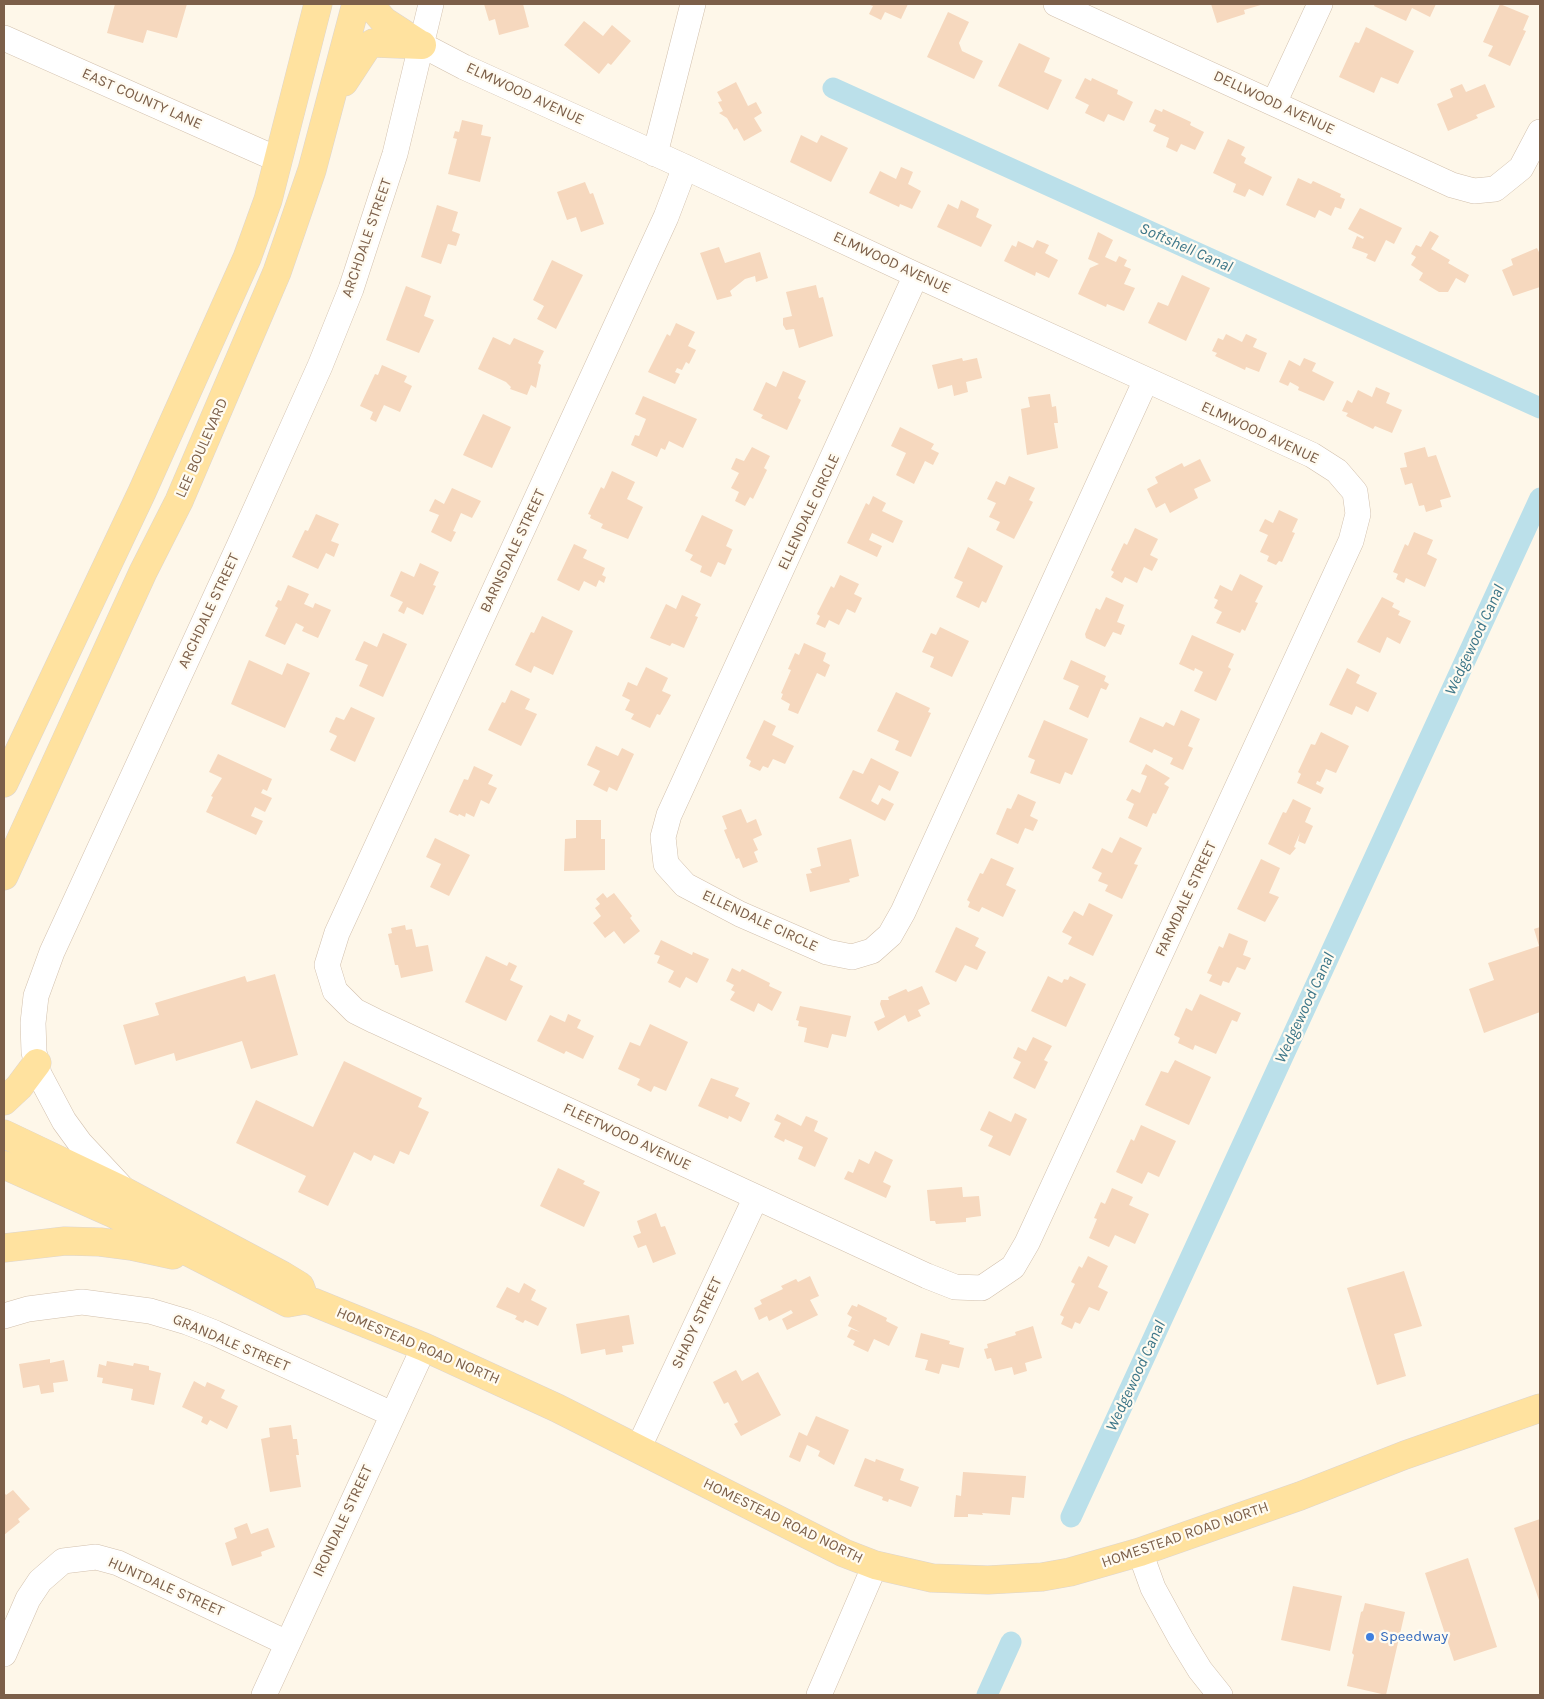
<!DOCTYPE html>
<html>
<head>
<meta charset="utf-8">
<style>
  body { margin:0 }
  #map { position:relative; width:1544px; height:1699px; overflow:hidden; background:#fef7e9; font-family:Karla,sans-serif }
  canvas { display:block }
  .frame { position:absolute; inset:0; border:5px solid #7c5f49; pointer-events:none }
</style>
</head>
<body>
<div id="map">
<canvas width="1544" height="1699"></canvas>
<div class="frame"></div>
</div>
<script>
const c = document.querySelector('canvas').getContext('2d');
c.lineJoin = 'round';
const poly = rows => new Path2D(rows.map(r => 'M' + r).join(''));
function trace(path, color, width, dash) { c.strokeStyle = color; c.lineWidth = width; c.lineCap = dash ? 'butt' : 'round'; c.setLineDash(dash || []); c.stroke(path); }
function paint(path, color) { c.fillStyle = color; c.fill(path, 'evenodd'); }
function label(font, color, halo, rows, align = 'center') {
  c.font = font + ' Karla,sans-serif'; c.lineWidth = 4.5; c.setLineDash([]); c.textBaseline = 'middle'; c.strokeStyle = halo; c.fillStyle = color; for (const [text, x, y, turn = 0] of rows) {
    c.save(); c.translate(x, y); c.rotate((+turn || 0) * Math.PI / 180); c.textAlign = isNaN(turn) ? turn : align; if (halo) c.strokeText(text, 0, 0); c.fillText(text, 0, 0); c.restore();
  }
}
const canal = poly([
  [833,88,1540,408],
  [1071,1517,1540,498],
  [987,1695,1011,1642]
]);
const building = poly([
  [115,4,187,4,177,38,147,30,143,43,107,33],
  [484,4,523,4,529,27,499,35,495,19,489,21],
  [867,4,908,4,901,19,885,12,881,20,869,14,873,6],
  [1211,4,1264,4,1244,10,1245,14,1217,23],
  [1375,4,1436,4,1430,17,1412,8,1406,21,1374,6],
  [1500,4,1529,16,1523,30,1526,31,1510,66,1488,56,1493,46,1483,42],
  [948,12,969,22,959,43,962,51,983,61,974,79,927,57],
  [584,21,603,36,612,25,631,41,611,65,608,63,599,74,564,45],
  [1366,27,1414,51,1398,84,1381,77,1374,93,1339,77,1355,42,1359,43],
  [1019,43,1050,58,1044,72,1062,80,1048,110,998,86],
  [1085,78,1091,81,1092,78,1118,90,1117,94,1133,102,1124,121,1108,114,1104,122,1085,113,1089,105,1075,98],
  [736,82,748,106,756,102,762,113,754,118,762,131,744,141,737,128,734,130,727,118,719,113,723,111,718,102,722,101,717,92],
  [1462,84,1466,92,1485,84,1495,107,1476,115,1478,118,1448,131,1437,104,1453,97,1450,89],
  [1155,109,1162,112,1163,109,1191,122,1190,125,1204,132,1195,150,1181,144,1177,152,1166,147,1169,138,1153,131,1156,125,1149,122],
  [462,120,483,125,481,135,491,137,480,182,448,174,457,139,453,138,455,131,459,132],
  [801,135,817,143,821,135,848,148,831,182,790,162],
  [1228,139,1245,147,1241,155,1246,158,1244,163,1272,177,1263,196,1249,189,1245,197,1233,192,1236,184,1213,173],
  [901,167,913,172,908,184,921,191,912,209,900,204,899,207,869,193,880,171,896,179],
  [1298,178,1311,184,1313,181,1341,194,1340,197,1345,199,1341,209,1335,207,1331,216,1319,210,1315,218,1286,205],
  [585,182,590,194,593,193,604,224,581,232,576,217,567,220,557,192],
  [961,200,979,209,976,217,992,225,981,247,937,227,948,204,958,209],
  [437,205,458,212,452,231,460,234,456,246,448,244,441,264,421,257],
  [1360,208,1402,228,1394,244,1386,240,1375,262,1366,258,1368,254,1352,248,1357,236,1363,239,1364,237,1348,229],
  [1430,231,1439,236,1431,249,1450,260,1448,263,1469,275,1465,283,1456,278,1448,292,1439,292,1419,280,1423,273,1411,265,1416,257,1411,254,1416,245,1421,247],
  [1098,232,1113,240,1105,257,1116,262,1119,256,1127,260,1124,266,1131,269,1124,284,1135,288,1124,311,1107,304,1106,307,1078,294,1090,268,1099,264,1088,259],
  [1037,240,1049,245,1045,253,1058,260,1049,278,1036,272,1035,276,1004,261,1012,245,1016,247,1018,241,1033,248],
  [719,247,725,263,760,252,768,278,756,282,755,276,745,279,730,291,732,296,717,300,700,253],
  [1537,248,1540,254,1540,287,1513,296,1502,270,1513,265,1511,259],
  [552,260,583,275,556,329,537,319,544,306,533,300],
  [1182,275,1210,288,1186,341,1148,323,1158,302,1168,306],
  [816,285,819,298,823,297,833,336,799,348,794,329,786,330,783,325,783,318,792,316,786,292],
  [406,286,431,296,424,316,434,320,419,353,386,340],
  [676,323,695,332,688,346,696,350,689,364,686,362,682,370,677,368,675,372,680,374,675,384,648,372,667,334,670,336],
  [1226,334,1242,342,1246,334,1257,339,1253,347,1267,353,1259,372,1246,367,1245,370,1215,356,1217,353,1212,351,1218,338,1223,340],
  [493,337,510,345,514,338,544,351,538,363,541,365,536,388,531,385,527,395,510,389,511,387,506,382,478,369],
  [962,358,963,361,977,358,982,378,966,382,968,392,954,396,952,385,938,389,932,365],
  [1304,358,1316,363,1312,371,1334,382,1324,401,1298,390,1299,387,1290,382,1288,386,1279,382,1289,360,1300,366],
  [382,365,407,376,404,382,412,386,400,412,384,405,376,422,370,419,373,412,360,406,375,374,378,375],
  [783,371,806,381,798,398,801,400,787,430,761,418,763,415,753,410,766,382,776,387],
  [1376,387,1390,393,1386,403,1402,410,1392,433,1375,426,1373,429,1346,416,1348,413,1342,411,1347,400,1352,403,1358,390,1372,397],
  [1050,394,1052,407,1056,406,1058,423,1054,423,1058,448,1027,455,1021,409,1030,407,1028,397],
  [643,396,697,419,683,448,669,441,665,450,661,448,657,457,631,445,635,435,639,436,646,419,635,414],
  [483,414,511,427,492,468,463,455],
  [900,427,934,444,931,449,939,453,933,465,925,461,914,484,896,475,906,453,891,446],
  [752,447,770,456,764,468,767,470,753,499,750,497,745,506,735,501,739,492,731,488,739,473,731,469,736,458,744,461],
  [1425,447,1428,457,1436,455,1451,497,1440,500,1442,507,1426,512,1424,505,1419,506,1412,483,1405,485,1400,468,1407,467,1404,453],
  [1200,459,1211,481,1194,489,1198,498,1170,513,1165,503,1156,508,1147,489,1158,483,1155,477,1182,463,1184,467],
  [612,471,635,482,627,499,643,507,628,539,601,528,603,524,590,518,591,515,588,514,601,487,604,489],
  [1009,476,1035,488,1029,500,1033,502,1014,539,996,530,1000,522,989,517,996,503,987,499,996,481,1005,485],
  [452,488,481,501,472,518,461,513,453,531,456,532,451,542,431,532,439,515,429,511,435,499,444,504],
  [873,496,886,503,882,511,903,521,893,543,872,533,869,540,882,546,877,557,847,543,866,503,869,505],
  [1279,510,1298,519,1292,532,1295,533,1282,562,1279,561,1276,565,1267,561,1269,556,1260,552,1268,535,1259,531,1265,519,1273,523],
  [316,514,339,524,331,541,339,544,334,557,326,553,318,569,292,557,305,530,308,531],
  [702,515,733,530,726,546,732,549,725,565,718,562,711,577,700,572,702,566,690,560,693,555,685,551],
  [1135,528,1158,539,1150,555,1158,559,1152,571,1144,567,1137,583,1125,577,1122,583,1111,577,1114,572,1111,570,1124,543,1127,545],
  [1414,532,1433,540,1427,554,1437,559,1425,587,1406,578,1404,583,1396,579,1398,574,1393,572,1405,544,1408,546],
  [574,544,587,550,583,558,605,568,602,575,606,577,604,583,599,580,596,587,584,581,579,591,557,580],
  [968,547,1003,566,986,603,982,601,979,608,956,597,963,582,954,578],
  [420,563,439,572,433,585,436,586,423,615,407,607,404,614,398,611,403,602,390,596,401,571,414,577],
  [1240,574,1263,586,1255,602,1258,603,1245,631,1242,629,1240,633,1216,623,1222,612,1214,608,1218,600,1214,598,1220,585,1232,591],
  [840,575,859,584,854,594,862,598,855,613,847,609,839,625,829,620,825,628,816,624,820,616,817,614,831,586,834,588],
  [288,585,309,594,304,604,313,608,315,603,331,610,318,638,302,631,304,627,296,623,285,645,265,636,278,608,275,606,278,600,281,601],
  [682,595,701,604,695,616,698,617,684,648,672,643,670,646,650,638,666,604,676,609],
  [1106,597,1124,605,1117,622,1125,625,1121,635,1113,632,1105,647,1086,638,1085,634,1096,608,1100,610],
  [1382,597,1394,603,1392,607,1400,611,1398,615,1411,621,1400,644,1387,637,1380,653,1357,642],
  [542,616,573,631,553,675,534,666,531,673,515,665,531,632,534,633],
  [940,627,969,641,952,677,930,667,934,657,922,652,931,633,936,635],
  [383,633,407,644,383,697,359,686,368,665,355,660,364,641,377,647],
  [1192,635,1234,654,1228,667,1231,669,1216,701,1194,691,1203,672,1195,668,1194,671,1179,664],
  [804,643,826,653,823,661,830,665,825,677,817,673,798,714,788,710,790,704,781,699,783,694,781,693,791,670,788,669,795,653,799,655],
  [249,660,282,675,287,663,310,673,285,728,231,704],
  [1071,660,1106,676,1104,681,1109,684,1106,690,1101,688,1088,718,1069,709,1079,686,1063,679],
  [646,667,668,678,662,691,671,695,660,715,657,714,650,728,631,719,634,714,625,710,630,700,622,696,628,682,637,686],
  [1347,668,1360,675,1356,683,1377,693,1368,712,1356,706,1352,715,1329,705],
  [511,690,530,699,525,709,537,714,521,746,488,730,502,702,505,703],
  [896,692,930,708,928,712,931,713,911,757,895,750,899,741,877,731],
  [351,707,375,718,355,762,330,750,337,736,329,732,336,717,344,720],
  [1181,710,1200,719,1188,746,1193,748,1183,770,1170,764,1173,758,1154,749,1152,753,1129,742,1140,717,1163,727,1166,722,1174,726],
  [764,720,776,726,772,735,794,746,785,764,773,759,768,768,763,766,760,771,749,766,751,761,746,758],
  [1044,720,1088,739,1072,775,1065,772,1060,784,1030,773,1035,760,1028,757],
  [1321,732,1349,746,1336,773,1326,769,1320,782,1317,781,1316,784,1324,788,1321,794,1297,783,1301,774,1298,772,1311,744,1315,745],
  [596,746,618,756,622,748,634,754,617,791,609,787,607,792,593,785,600,771,587,765],
  [218,754,272,779,267,791,263,789,261,793,272,798,265,812,255,807,251,816,263,821,256,835,206,812,213,797,211,796,222,778,209,772],
  [871,758,899,772,890,791,879,785,871,801,878,805,882,798,894,804,885,821,839,798,853,770,863,774],
  [1146,764,1170,778,1164,784,1169,787,1156,814,1153,813,1147,827,1128,818,1134,804,1126,800,1132,789,1140,793,1147,776,1141,774],
  [474,766,493,775,488,784,497,788,489,804,481,800,474,817,466,813,465,817,459,814,458,816,449,812,464,779,468,780],
  [1018,794,1036,802,1030,816,1038,820,1033,831,1025,828,1018,844,996,834,1007,808,1011,809],
  [1293,799,1311,808,1305,822,1313,826,1305,844,1298,841,1300,833,1294,847,1296,848,1290,855,1268,844,1283,812,1286,813],
  [741,809,747,823,756,819,762,835,753,839,758,850,754,852,758,862,743,868,739,858,736,859,724,830,727,829,722,816],
  [576,820,601,820,601,839,605,839,605,870,564,871,565,839,576,838],
  [1120,837,1142,848,1134,864,1138,865,1122,899,1105,891,1108,885,1098,881,1102,873,1092,868,1102,848,1112,853],
  [435,838,470,855,449,896,430,887,441,864,426,857],
  [851,839,859,876,849,879,850,882,810,892,806,874,812,873,810,869,821,866,817,848],
  [991,858,1014,868,1006,885,1016,890,1003,917,982,907,979,912,968,907,970,902,967,900,980,873,983,874],
  [1261,859,1280,868,1269,893,1279,897,1265,922,1237,909],
  [603,893,607,898,614,893,632,916,630,918,640,931,624,944,614,931,605,938,593,923,601,916,595,908,600,904,596,899],
  [1089,903,1113,915,1093,956,1068,944,1072,937,1062,932,1074,911,1083,916],
  [405,925,406,930,412,929,416,947,428,945,433,971,401,978,398,965,395,965,388,934,392,933,391,928],
  [956,927,979,938,975,946,986,952,977,970,965,965,956,982,935,972],
  [1540,927,1540,1012,1484,1033,1469,989,1494,980,1488,963,1539,946,1534,929],
  [1229,933,1248,941,1243,955,1251,958,1245,970,1237,967,1229,983,1223,981,1221,986,1209,981,1212,975,1207,973,1219,946,1223,948],
  [661,940,692,955,693,952,709,959,697,983,686,977,680,988,668,982,674,971,657,963,660,956,654,954],
  [486,956,507,966,509,962,517,966,510,980,523,986,506,1021,465,1002],
  [732,968,740,972,742,969,770,983,769,986,782,992,772,1011,758,1003,754,1012,730,1000,735,992,731,990,734,985,726,981],
  [275,974,298,1055,251,1069,242,1041,176,1061,174,1053,135,1065,123,1025,159,1015,155,1003,245,976,247,982],
  [1048,976,1062,983,1064,979,1068,980,1070,976,1086,984,1066,1027,1031,1011],
  [922,986,930,1004,918,1010,921,1016,908,1022,905,1015,878,1031,874,1022,885,1017,880,1004,881,1000,889,1000,888,997,906,989,908,992],
  [1200,994,1241,1013,1237,1022,1232,1020,1216,1054,1195,1045,1193,1050,1178,1043,1180,1038,1174,1035,1186,1008,1192,1011],
  [800,1006,851,1016,846,1037,832,1034,828,1048,804,1042,807,1028,798,1026,799,1021,796,1020],
  [568,1014,581,1020,577,1028,594,1036,583,1059,566,1051,564,1054,537,1041,550,1015,565,1022],
  [650,1024,688,1042,666,1091,654,1086,651,1092,637,1085,640,1079,618,1069,630,1042,640,1046],
  [1033,1037,1052,1046,1044,1060,1048,1062,1035,1089,1013,1078,1021,1062,1013,1058,1018,1047,1026,1051],
  [1175,1060,1211,1077,1189,1125,1145,1105,1161,1071,1168,1073],
  [344,1061,422,1098,418,1107,429,1112,409,1155,400,1151,394,1164,374,1155,371,1161,354,1152,328,1206,298,1192,306,1176,236,1143,256,1100,313,1127],
  [711,1078,739,1088,735,1096,750,1103,741,1122,729,1116,728,1119,698,1106],
  [989,1111,1011,1122,1015,1113,1027,1119,1010,1156,988,1146,993,1136,980,1130],
  [777,1114,801,1126,806,1116,818,1121,814,1131,828,1138,815,1167,798,1159,803,1147,785,1139,784,1142,774,1137,781,1123,774,1120],
  [1141,1125,1176,1141,1159,1177,1148,1172,1142,1184,1116,1172,1131,1139,1134,1141],
  [875,1151,893,1160,883,1182,891,1186,886,1198,844,1179,848,1171,853,1173,859,1159,869,1164],
  [558,1168,585,1181,583,1184,600,1192,584,1227,540,1206],
  [962,1187,963,1197,979,1196,981,1216,966,1218,966,1222,936,1224,935,1221,930,1221,927,1190],
  [1112,1188,1133,1197,1129,1205,1149,1214,1135,1244,1115,1235,1109,1247,1089,1238,1097,1219,1094,1218,1101,1202,1105,1204],
  [656,1213,661,1227,665,1226,676,1254,653,1263,646,1245,638,1248,633,1236,641,1233,637,1221],
  [1088,1256,1108,1266,1098,1287,1108,1292,1099,1311,1089,1307,1080,1324,1075,1322,1072,1329,1061,1324,1064,1317,1060,1315,1075,1284,1071,1282,1079,1266,1082,1268],
  [1404,1271,1422,1326,1394,1334,1406,1376,1377,1385,1347,1288],
  [810,1276,819,1296,810,1300,818,1315,787,1330,782,1319,793,1313,791,1310,769,1321,767,1316,759,1320,754,1308,762,1304,760,1300,783,1289,781,1286,796,1279,798,1282],
  [524,1283,536,1290,531,1300,547,1308,538,1326,525,1320,523,1323,515,1319,517,1316,496,1307,507,1287,519,1293],
  [858,1304,887,1318,886,1321,898,1327,889,1346,874,1339,868,1352,853,1345,855,1341,847,1337,851,1329,860,1332,848,1326,852,1317,847,1314,852,1305,857,1307],
  [629,1315,634,1344,622,1346,623,1352,606,1355,605,1349,581,1354,576,1324],
  [1033,1326,1042,1358,1025,1363,1027,1371,1014,1375,1012,1367,995,1371,991,1358,987,1359,984,1349,988,1348,987,1344,1016,1335,1015,1332],
  [921,1333,950,1341,949,1344,964,1348,959,1368,942,1364,939,1374,925,1370,928,1360,915,1357],
  [50,1359,50,1363,64,1360,68,1381,53,1383,54,1392,41,1394,39,1385,23,1388,19,1364],
  [107,1361,133,1366,134,1363,149,1366,149,1370,161,1373,154,1405,131,1400,133,1389,102,1383,103,1378,97,1377,99,1364,106,1366],
  [736,1370,742,1381,758,1372,781,1415,741,1436,734,1424,738,1422,728,1402,724,1404,713,1382],
  [194,1381,205,1387,207,1382,225,1390,221,1398,238,1406,227,1429,210,1420,207,1425,201,1422,203,1417,182,1407],
  [816,1416,849,1430,834,1465,818,1456,820,1451,807,1445,800,1462,789,1457,799,1432,807,1436],
  [291,1425,293,1439,297,1439,299,1455,296,1455,301,1487,270,1492,261,1439,270,1437,269,1428],
  [865,1458,875,1462,876,1459,904,1469,900,1480,919,1487,911,1507,889,1499,888,1502,882,1500,883,1497,854,1486],
  [963,1472,1026,1476,1024,1498,1012,1497,1010,1515,982,1513,983,1515,968,1514,968,1517,954,1517,956,1495,961,1496],
  [13,1490,30,1509,18,1519,20,1522,4,1535,4,1492,6,1495],
  [1540,1519,1540,1603,1514,1528],
  [247,1523,251,1534,268,1528,275,1547,261,1552,262,1556,232,1566,225,1543,237,1538,234,1528],
  [1468,1558,1497,1647,1454,1661,1425,1573],
  [1293,1586,1342,1596,1330,1651,1281,1640],
  [1365,1603,1405,1612,1386,1695,1347,1686,1354,1655,1352,1653,1361,1612,1363,1611]
]);
const minor = poly([
  [1056,4,1452,185,1474,191,1495,189,1521,168,1540,132],
  [4,38,279,160],
  [422,45,464,67,685,167,916,275,1312,455,1337,471,1355,492,1358,514,1351,541,1027,1243,1013,1267,982,1288,955,1287,927,1276,375,1021,355,1011,335,991,327,965,337,933,666,217,685,167],
  [1274,103,1320,4],
  [655,154,693,4],
  [916,275,669,815,663,837,666,864,685,885,740,914,827,952,852,957,872,951,890,935,903,912,1146,380],
  [124,1190,80,1143,64,1121,39,1074,34,1052,33,1023,36,996,52,952,239,546,320,366,351,289,395,154,431,4],
  [4,1316,28,1309,82,1302,150,1311,187,1322,215,1333,392,1414],
  [638,1449,756,1197],
  [1140,1552,1153,1588,1181,1639,1200,1670,1220,1695],
  [4,1654,28,1599,40,1581,63,1561,96,1557,118,1563,287,1643],
  [264,1695,424,1347],
  [819,1695,875,1565]
]);
const major = poly([
  [369,4,384,21,418,43],
  [344,82,367,47,373,43,422,45],
  [4,783,142,492,247,258,268,200,318,4],
  [4,876,143,572,179,501,277,272,312,170,356,4],
  [4,1101,19,1087,37,1063],
  [4,1134,126,1192,282,1275,300,1286,305,1300],
  [4,1165,114,1214,288,1303,305,1300,313,1302,424,1347,557,1408,844,1553,875,1565,932,1578,988,1580,1042,1577,1070,1572,1140,1552,1300,1496,1405,1455,1540,1408],
  [4,1248,65,1241,100,1242,131,1246,173,1255]
]);
const markers = [
  [1370,1637,5,"#3f7fe0"]
];
const streetNames = [
  ["ELMWOOD AVENUE",525,94,25],
  ["EAST COUNTY LANE",142,99,24],
  ["DELLWOOD AVENUE",1274,103,25],
  ["ARCHDALE STREET",367,238,-71],
  ["ELMWOOD AVENUE",892,263,25],
  ["ELMWOOD AVENUE",1260,433,25],
  ["LEE BOULEVARD",202,448,-66],
  ["ELLENDALE CIRCLE",809,512,-65],
  ["BARNSDALE STREET",513,551,-65],
  ["ARCHDALE STREET",209,611,-65],
  ["FARMDALE STREET",1186,899,-65],
  ["ELLENDALE CIRCLE",760,921,25],
  ["FLEETWOOD AVENUE",627,1137,25],
  ["SHADY STREET",697,1323,-65],
  ["GRANDALE STREET",231,1343,23],
  ["HOMESTEAD ROAD NORTH",418,1346,23],
  ["IRONDALE STREET",343,1521,-65],
  ["HOMESTEAD ROAD NORTH",783,1521,26],
  ["HOMESTEAD ROAD NORTH",1185,1535,-19],
  ["HUNTDALE STREET",166,1587,24]
];
const shopNames = [
  ["Speedway",1380,1637]
];
const waterNames = [
  ["Softshell Canal",1186,248,24],
  ["Wedgewood Canal",1475,640,-65],
  ["Wedgewood Canal",1305,1008,-65],
  ["Wedgewood Canal",1136,1376,-65]
];
trace(canal, '#bbe0ea', 21);
paint(building, '#f6d8be');
trace(minor, '#d2c0ad', 26);
trace(major, '#ddd5d0', 29);
trace(minor, '#fff', 25);
trace(major, '#ffe29f', 28);
for (const [x, y, r, color] of markers) { const dot = new Path2D(); dot.arc(x, y, r, 0, 2 * Math.PI); c.fillStyle = color; c.fill(dot); trace(dot, '#fffbf1', 2); }
label('15px', '#7c5f49', '#fffbf1', streetNames);
label('15px', '#366cbe', '#fffbf1', shopNames, 'left');
label('italic 16px', '#3e7789', '#fffbf1', waterNames);
</script>
</body>
</html>
